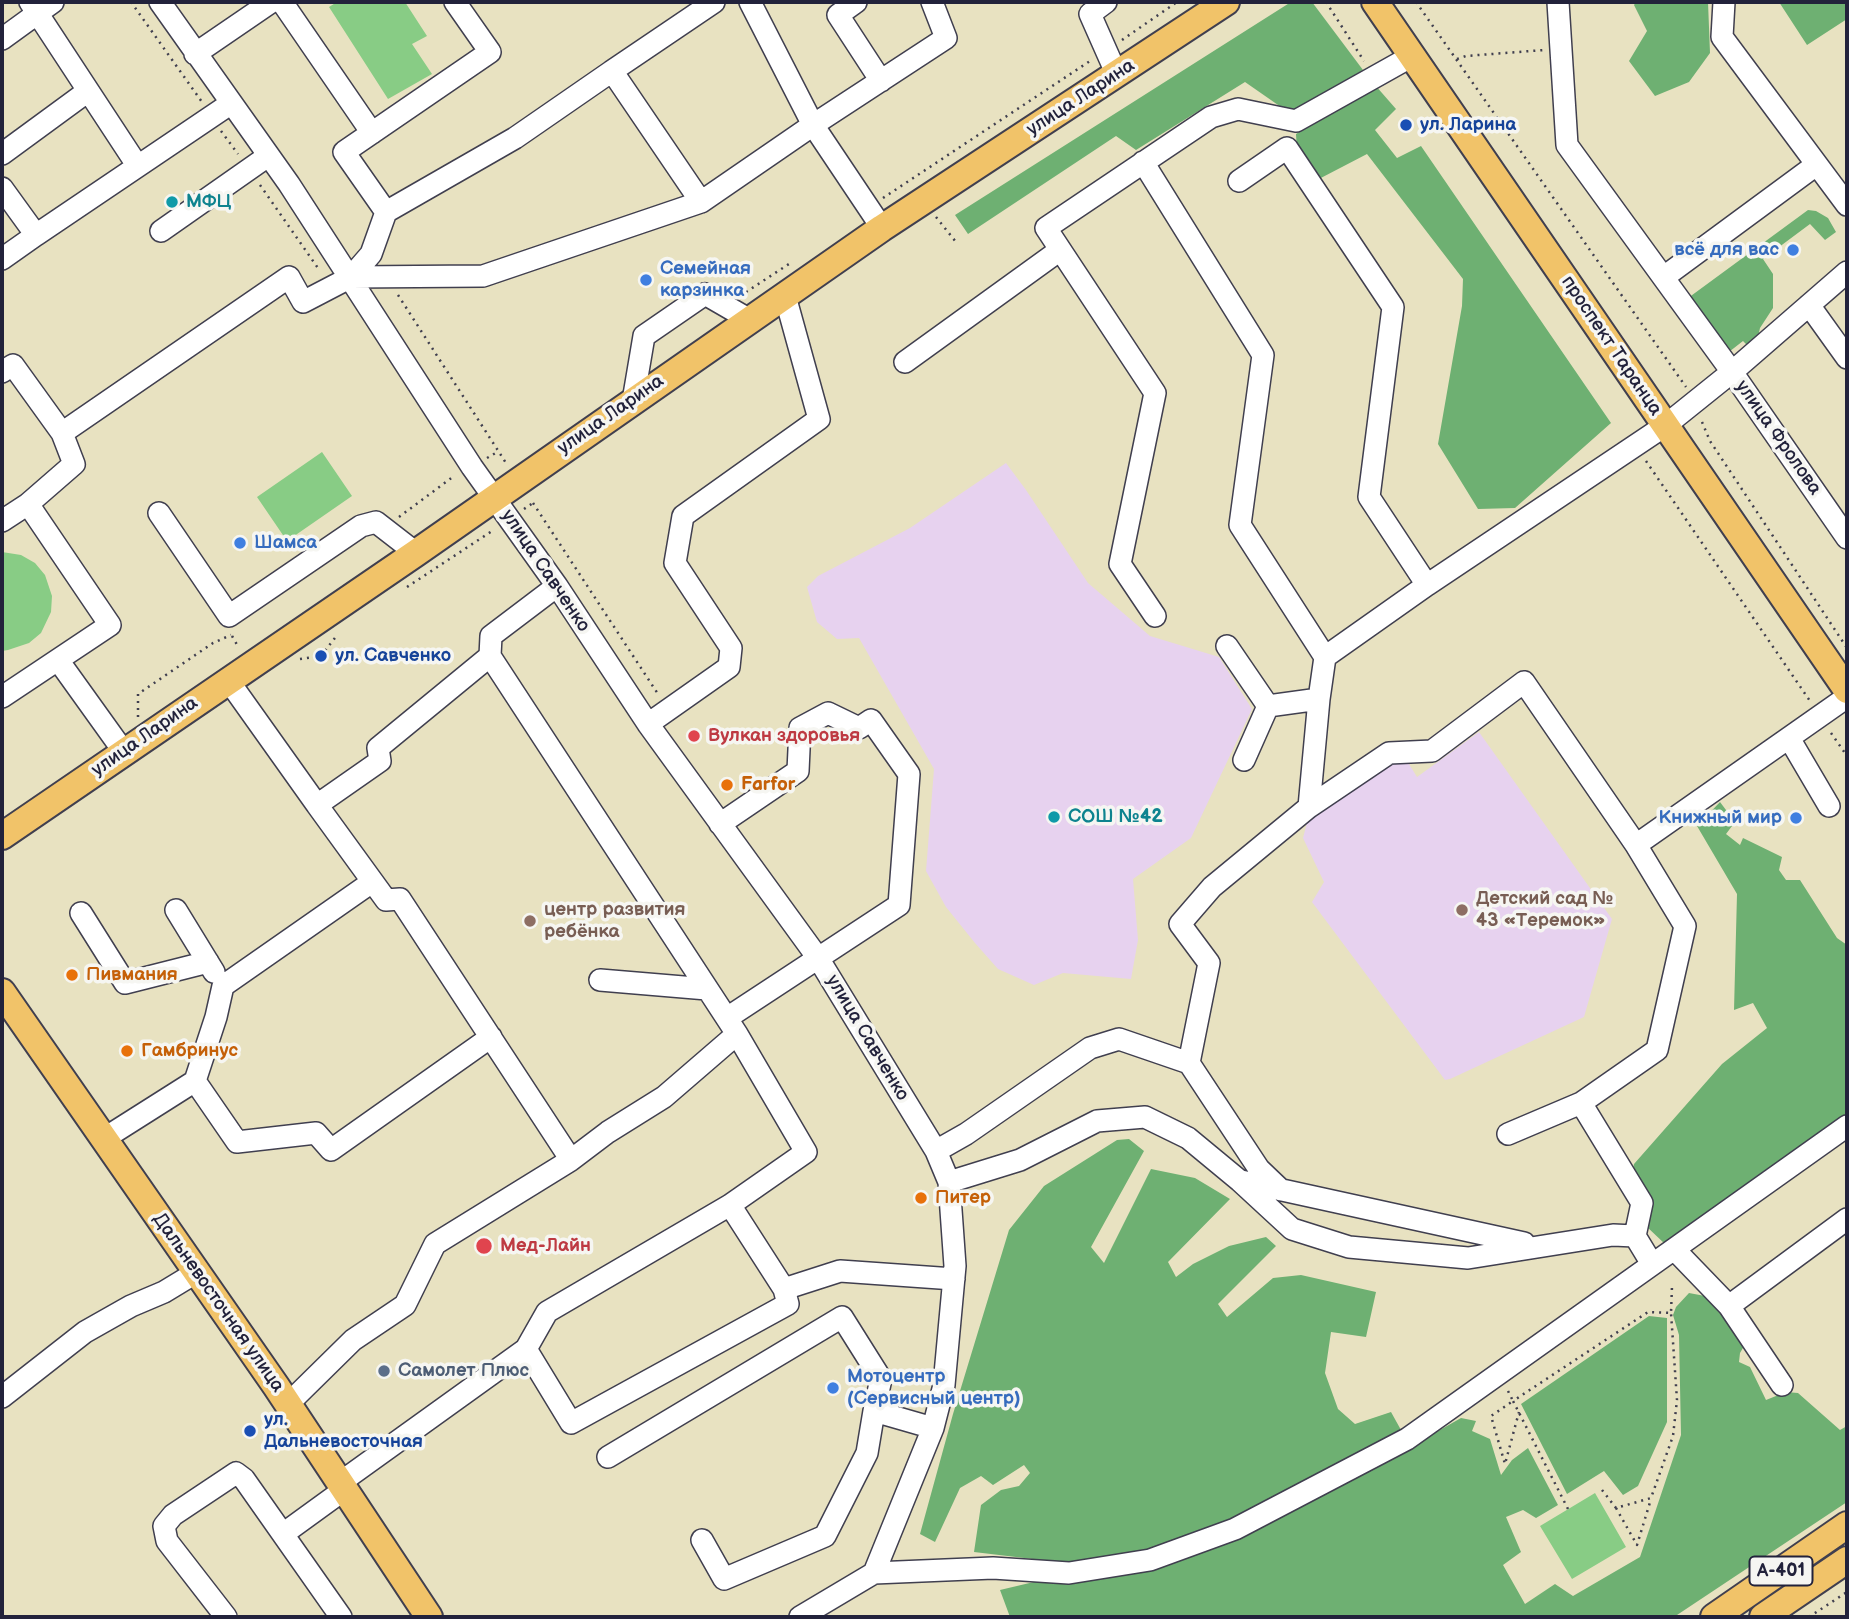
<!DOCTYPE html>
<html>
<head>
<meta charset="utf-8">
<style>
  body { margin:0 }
  #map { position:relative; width:1849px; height:1619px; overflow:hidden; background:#e8e2c1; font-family:"Balsamiq Sans",sans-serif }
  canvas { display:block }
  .frame { position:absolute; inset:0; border:4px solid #22223b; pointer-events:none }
</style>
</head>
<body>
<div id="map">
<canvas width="1849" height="1619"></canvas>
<div class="frame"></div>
</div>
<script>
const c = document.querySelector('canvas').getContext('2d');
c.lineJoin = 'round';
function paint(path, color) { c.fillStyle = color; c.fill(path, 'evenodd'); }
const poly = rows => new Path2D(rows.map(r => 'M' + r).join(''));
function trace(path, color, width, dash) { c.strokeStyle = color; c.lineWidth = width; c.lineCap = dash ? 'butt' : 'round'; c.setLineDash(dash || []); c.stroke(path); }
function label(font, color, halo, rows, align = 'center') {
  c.font = font + ' "Balsamiq Sans",sans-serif'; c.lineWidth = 7; c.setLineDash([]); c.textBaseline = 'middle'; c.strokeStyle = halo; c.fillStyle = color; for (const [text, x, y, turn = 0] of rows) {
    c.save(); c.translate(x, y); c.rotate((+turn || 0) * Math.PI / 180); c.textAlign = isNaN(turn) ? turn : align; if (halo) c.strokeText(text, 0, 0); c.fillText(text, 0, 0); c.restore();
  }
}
const built = poly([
  [1006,463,1026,490,1088,583,1150,636,1219,657,1252,709,1191,838,1133,879,1138,940,1131,979,1063,973,1034,985,998,969,975,943,946,907,926,871,934,769,859,638,837,639,817,622,807,587,818,576,910,528],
  [1479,732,1612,919,1584,1017,1450,1079,1445,1080,1312,902,1324,882,1303,838,1308,819,1397,761,1409,764,1417,777]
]);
const green = poly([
  [337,2,405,2,427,36,412,44,432,74,388,99,329,7],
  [322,452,352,496,287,541,257,497],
  [2,552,21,555,35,563,45,575,52,596,51,612,41,633,29,643,8,650,2,651],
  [1595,1493,1626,1547,1572,1579,1540,1526]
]);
const forest = poly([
  [1291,2,1312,2,1363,70,1291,114,1245,82,1136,150,1116,136,968,234,955,215],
  [1636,2,1708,2,1710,53,1689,82,1655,96,1629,61,1647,31,1634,5],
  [1779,2,1847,2,1847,19,1807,45],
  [1375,85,1396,109,1375,130,1397,158,1421,146,1611,423,1515,508,1478,509,1438,444,1462,306,1463,279,1367,154,1317,180,1297,151,1296,134],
  [1808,210,1816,211,1828,218,1836,232,1825,240,1810,224,1763,259,1773,274,1773,308,1760,328,1757,341,1748,346,1743,341,1725,355,1684,301],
  [1720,802,1735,822,1726,834,1740,845,1743,838,1782,857,1779,870,1786,880,1800,880,1837,938,1847,945,1847,1120,1665,1244,1646,1226,1631,1179,1634,1164,1722,1064,1767,1028,1753,1003,1734,1010,1737,894,1697,826],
  [1129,1139,1144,1151,1091,1247,1104,1263,1151,1169,1195,1178,1230,1199,1168,1262,1176,1277,1193,1264,1229,1246,1266,1237,1276,1246,1218,1304,1227,1317,1273,1278,1301,1275,1376,1292,1366,1337,1331,1332,1325,1373,1338,1409,1355,1424,1391,1412,1401,1430,1251,1516,1366,1472,1461,1418,1476,1421,1472,1431,1490,1439,1501,1475,1512,1460,1528,1448,1558,1505,1536,1518,1523,1510,1506,1517,1521,1552,1503,1565,1525,1604,1555,1584,1573,1596,1640,1557,1681,1435,1679,1335,1673,1315,1676,1307,1689,1293,1705,1296,1747,1341,1740,1353,1739,1362,1750,1367,1766,1400,1786,1392,1798,1393,1840,1430,1847,1426,1847,1502,1674,1617,1010,1617,1000,1590,1135,1558,1083,1565,974,1552,981,1505,1001,1490,1019,1486,1030,1473,1024,1465,993,1485,981,1476,960,1488,935,1542,920,1534,953,1414,1009,1230,1044,1186,1117,1140],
  [1649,1316,1667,1318,1667,1422,1638,1486,1623,1495,1604,1471,1567,1494,1521,1404]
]);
const path = poly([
  [131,2,202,102],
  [1326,2,1364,61],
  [1416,2,1686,387],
  [1122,40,1177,2],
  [1457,59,1466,56,1544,50],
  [221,131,238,154],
  [260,185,320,271],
  [883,198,1090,61],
  [936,217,956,242],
  [746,292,792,262],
  [398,295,506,463],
  [1702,422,1710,441,1847,648],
  [487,458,499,451],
  [1646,461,1810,701],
  [533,503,658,694],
  [524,509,533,503],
  [399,517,454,476],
  [407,587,492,531],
  [232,636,239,648],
  [300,659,321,656,338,634],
  [138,717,138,694,213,643,231,635],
  [1831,733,1847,756],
  [1508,1391,1513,1401,1491,1416,1505,1464,1519,1412],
  [1602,1490,1616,1508,1651,1498,1673,1436,1677,1400,1671,1313],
  [1616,1508,1637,1545,1651,1499],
  [1568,1509,1513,1401,1648,1312,1671,1313,1672,1286],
  [1809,1617,1847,1592]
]);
const minor = poly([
  [30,2,137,165],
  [160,2,289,184,472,467,557,586,648,724,818,958,936,1151,949,1182,955,1266,944,1385,933,1428,874,1573,800,1617],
  [282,2,372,133],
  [856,2,838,15,881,81],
  [1106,2,1090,14,1117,75],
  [1558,2,1567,145,1732,372,1847,538],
  [1724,2,1722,37,1847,205],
  [2,39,53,2],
  [195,54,271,2],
  [2,154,88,91],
  [1143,162,1263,355,1240,525,1325,657],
  [1239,181,1287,148,1393,307,1369,497,1427,585],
  [2,188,36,235,230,104],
  [701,202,612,71,714,2],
  [386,212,344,152,490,52,455,2],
  [882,228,813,125,946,38,932,2],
  [161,231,268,156],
  [2,259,36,235],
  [351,277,483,276,701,202,813,125,750,2],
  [1664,277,1816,165],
  [1809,305,1847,358],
  [905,362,1060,250],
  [2,372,13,365,62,433,74,464,28,504,110,625,2,697],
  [633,401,644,336,705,294,750,320],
  [62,433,289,277,303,302,351,277,371,254,386,212,515,138,612,71],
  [159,513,229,616,361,526,376,522,416,553],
  [2,521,28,504],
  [1155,616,1120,564,1155,393,1046,228,1211,117,1238,109,1296,121,1412,56],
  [1227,646,1268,706,1319,699],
  [58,660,124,752],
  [228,680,317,805,380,761,378,748,490,656],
  [648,724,729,667,731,648,675,563,683,516,819,419,785,296],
  [1789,738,1829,806],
  [1244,760,1268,706],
  [317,805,386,900,400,899,571,1160],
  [1309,807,1319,699,1325,657,1427,585,1666,425,1732,372,1847,272],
  [720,824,798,771,800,728,828,713,859,728,871,720,909,774,899,905,727,1018],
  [1636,845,1847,697],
  [176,910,214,972],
  [81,913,125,983,208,962],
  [600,980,707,989],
  [1189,1063,1259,1169,1281,1190],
  [195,1081,216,1017,223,986,372,882],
  [1508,1134,1581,1103],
  [105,1138,195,1081,237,1142,316,1133,331,1150,491,1037],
  [936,1151,966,1134,1090,1048,1119,1039,1189,1063,1209,963,1180,924,1212,887,1309,807,1389,753,1432,751,1524,682,1636,845,1685,926,1657,1050,1581,1103,1642,1203,1635,1236],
  [1241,1181,1524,1243],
  [949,1182,1020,1160,1097,1121,1145,1117,1188,1138,1240,1181,1292,1229,1349,1247,1468,1258,1613,1235,1635,1236,1652,1264],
  [1674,1249,1729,1306,1782,1385],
  [784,1289,840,1271,954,1279],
  [1729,1306,1847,1219],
  [526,1349,547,1312,730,1205,806,1152,737,1034,490,656,491,636,557,586],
  [2,1397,85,1332,131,1306,164,1292,197,1272],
  [288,1404,353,1340,405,1305,435,1244,571,1160,608,1132,664,1097,737,1034],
  [608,1457,842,1317,881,1379,874,1411],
  [341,1482,526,1349,571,1423,788,1304,784,1289,730,1205],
  [283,1534,345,1489],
  [702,1540,724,1579,825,1536,867,1453,874,1411,933,1428],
  [874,1573,993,1568,1069,1573,1150,1560,1235,1529,1407,1439,1847,1126],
  [226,1617,167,1541,164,1526,173,1515,236,1473,244,1479,341,1617]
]);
const major = poly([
  [1375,2,1847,690],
  [2,836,416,553,882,228,1226,2],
  [2,992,276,1386,429,1617],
  [1714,1617,1847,1525],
  [1763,1617,1847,1560]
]);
const markers = [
  [1406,125,7,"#1a4fb4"],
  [172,202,7,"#0f9aa8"],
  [1793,250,7,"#3f7fe0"],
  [646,280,7,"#3f7fe0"],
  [240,543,7,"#3f7fe0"],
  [321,656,7,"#1a4fb4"],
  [694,736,7,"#e0444e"],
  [727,785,7,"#e8710a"],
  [1054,817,7,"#0f9aa8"],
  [1796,818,7,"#3f7fe0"],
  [1462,910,7,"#8d6e63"],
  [530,921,7,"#8d6e63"],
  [72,975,7,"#e8710a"],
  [127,1051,7,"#e8710a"],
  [921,1198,7,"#e8710a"],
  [484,1246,9,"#e0444e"],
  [384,1371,7,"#5c6f8a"],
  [833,1388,7,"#3f7fe0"],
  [250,1431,7,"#1a4fb4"]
];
const shields = [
  [1781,1571,63]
];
const shieldNames = [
  ["А-401",1781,1571]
];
const streetNames = [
  ["улица Ларина",1081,98,-33],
  ["проспект Таранца",1611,346,56],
  ["улица Ларина",611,415,-35],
  ["улица Фролова",1778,438,55],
  ["улица Савченко",545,571,56],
  ["улица Ларина",145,737,-35],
  ["улица Савченко",867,1038,59],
  ["Дальневосточная улица",218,1303,55]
];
const transitNames = [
  ["ул. Ларина",1420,125],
  ["ул. Савченко",335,656],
  ["ул.",264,1420],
  ["Дальневосточная",264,1442]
];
const cultureNames = [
  ["МФЦ",186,202],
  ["СОШ №42",1068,817]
];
const shopNames = [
  ["всё для вас",1779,250,"right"],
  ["Семейная",660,269],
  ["карзинка",660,291],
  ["Шамса",254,543],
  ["Книжный мир",1782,818,"right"],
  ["Мотоцентр",847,1377],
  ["(Сервисный центр)",847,1399]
];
const healthNames = [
  ["Вулкан здоровья",708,736],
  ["Мед-Лайн",500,1246]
];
const foodNames = [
  ["Farfor",741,785],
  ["Пивмания",86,975],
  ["Гамбринус",141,1051],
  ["Питер",935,1198]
];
const educationNames = [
  ["Детский сад №",1476,899],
  ["43 «Теремок»",1476,921],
  ["центр развития",544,910],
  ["ребёнка",544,932]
];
const serviceNames = [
  ["Самолет Плюс",398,1371]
];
paint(built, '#e7d2ef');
paint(green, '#88cc85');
paint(forest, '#6eb072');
trace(minor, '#403f4f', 24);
trace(major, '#403f4f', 30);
trace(path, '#403f4f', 2.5, [2, 5]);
trace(minor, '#fff', 21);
trace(major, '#f1c369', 26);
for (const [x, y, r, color] of markers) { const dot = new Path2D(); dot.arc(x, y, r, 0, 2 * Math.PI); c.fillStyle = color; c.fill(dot); trace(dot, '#f6f6f2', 2.5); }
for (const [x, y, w] of shields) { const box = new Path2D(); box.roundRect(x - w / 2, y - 14.5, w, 29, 5); c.fillStyle = '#f6f6f2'; c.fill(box); trace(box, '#22223b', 2); }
label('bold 18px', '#22223b', null, shieldNames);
label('19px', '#22223b', '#f6f6f2', streetNames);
label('bold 19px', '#164399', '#f6f6f2', transitNames, 'left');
label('bold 19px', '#0d838f', '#f6f6f2', cultureNames, 'left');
label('bold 19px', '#366cbe', '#f6f6f2', shopNames, 'left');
label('bold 19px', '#be3a42', '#f6f6f2', healthNames, 'left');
label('bold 19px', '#c56008', '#f6f6f2', foodNames, 'left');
label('bold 19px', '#785e54', '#f6f6f2', educationNames, 'left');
label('bold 19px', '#4e5e75', '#f6f6f2', serviceNames, 'left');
</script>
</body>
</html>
